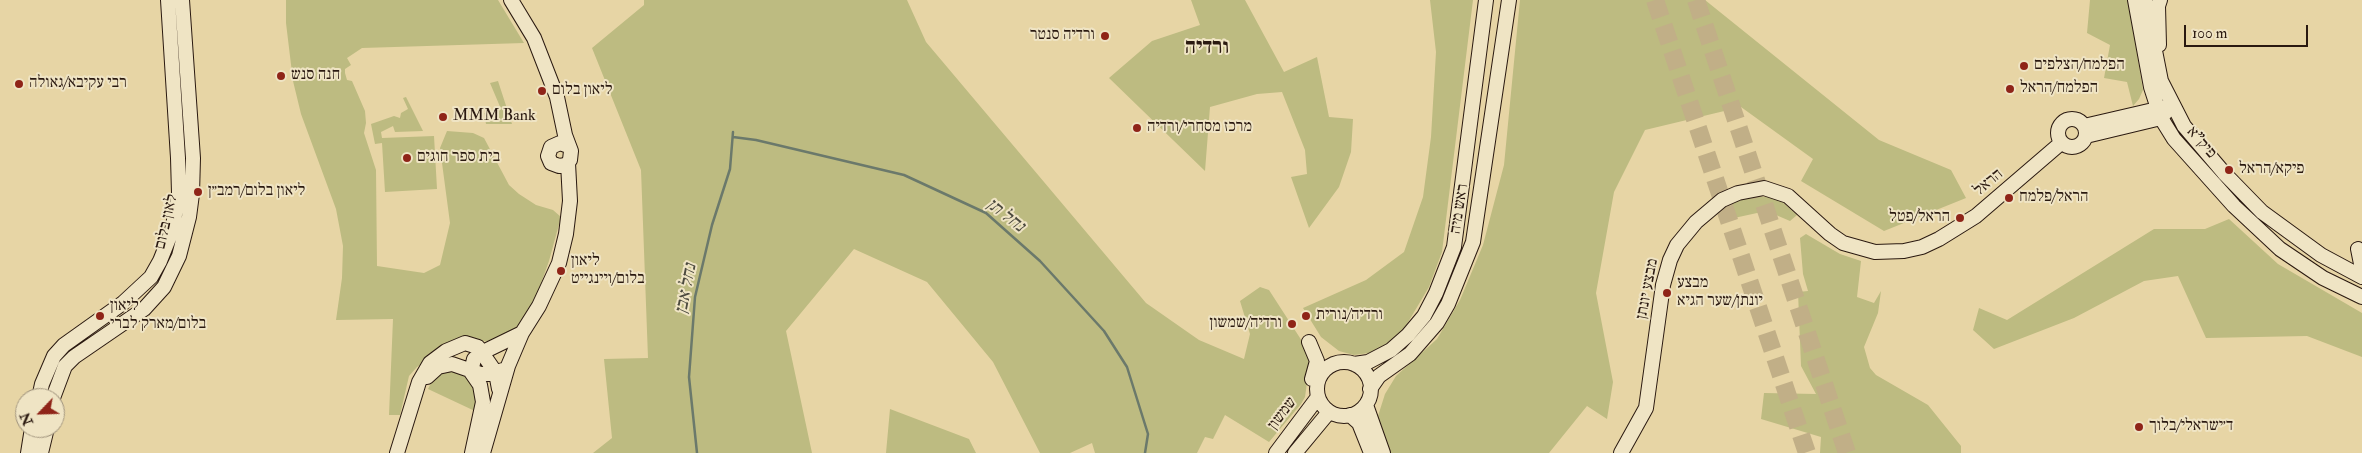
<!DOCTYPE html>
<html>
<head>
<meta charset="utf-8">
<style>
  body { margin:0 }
  #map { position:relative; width:2362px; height:453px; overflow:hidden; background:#e7d5a5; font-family:"IM FELL Double Pica",serif }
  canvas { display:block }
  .north { position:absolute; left:15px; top:388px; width:50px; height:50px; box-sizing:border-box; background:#efe4c4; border:1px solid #a0937c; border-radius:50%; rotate:246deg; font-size:14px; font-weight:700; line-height:20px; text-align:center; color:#2a1910 }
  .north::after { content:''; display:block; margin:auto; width:18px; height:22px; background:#8f2418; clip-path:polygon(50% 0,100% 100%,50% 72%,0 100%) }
  .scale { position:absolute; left:2184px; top:25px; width:124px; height:22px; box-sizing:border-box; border:2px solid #2a1910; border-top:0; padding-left:6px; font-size:15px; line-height:18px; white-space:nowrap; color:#2a1910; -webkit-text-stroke:4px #efe4c4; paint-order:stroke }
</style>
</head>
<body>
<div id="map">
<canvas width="2362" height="453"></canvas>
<div class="north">N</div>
<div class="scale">100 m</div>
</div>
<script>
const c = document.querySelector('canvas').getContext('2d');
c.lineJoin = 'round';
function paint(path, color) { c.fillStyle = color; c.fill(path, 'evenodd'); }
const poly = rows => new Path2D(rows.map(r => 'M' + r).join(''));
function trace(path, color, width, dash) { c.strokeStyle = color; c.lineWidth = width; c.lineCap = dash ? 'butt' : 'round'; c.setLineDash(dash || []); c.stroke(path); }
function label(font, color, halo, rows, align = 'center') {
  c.font = font + ' "IM FELL Double Pica","Frank Ruhl Libre",serif'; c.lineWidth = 4; c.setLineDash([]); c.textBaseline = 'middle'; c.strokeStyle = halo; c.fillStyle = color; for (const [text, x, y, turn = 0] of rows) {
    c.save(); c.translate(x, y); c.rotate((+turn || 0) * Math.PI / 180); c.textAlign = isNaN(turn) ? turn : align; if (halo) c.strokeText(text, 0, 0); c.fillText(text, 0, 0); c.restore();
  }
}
const green = poly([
  [286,0,498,0,524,43,362,48,347,58,351,65,345,69,345,73,347,80,352,81,365,111,366,123,364,133,376,170,377,266,424,273,440,265,450,223,440,148,447,131,473,133,484,138,509,185,519,194,536,205,553,210,561,217,549,261,529,317,521,331,501,342,479,341,439,352,417,367,409,376,400,415,389,415,393,319,336,320,342,278,343,246,336,209,301,114,293,81,286,23],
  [644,0,907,0,926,42,1146,303,1199,340,1244,359,1250,334,1240,301,1260,287,1269,290,1311,355,1305,397,1301,404,1269,442,1225,415,1213,439,1205,437,1197,453,1095,453,1092,443,1070,453,1040,453,993,362,927,282,854,249,786,331,812,453,593,453,612,438,604,359,648,358,641,170,592,48,644,5],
  [1191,0,1245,0,1284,72,1317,57,1329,117,1353,119,1351,152,1339,187,1309,228,1291,177,1307,174,1305,150,1282,92,1257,94,1210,107,1205,171,1109,78,1152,41,1200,25],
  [1430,0,1473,0,1442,252,1429,287,1404,329,1386,344,1369,353,1354,355,1339,351,1321,337,1303,308,1366,280,1404,252,1423,197,1431,137,1436,52],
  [1520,0,1705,0,1879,140,1951,170,1966,198,1884,231,1801,181,1813,159,1741,107,1645,130,1614,192,1596,293,1613,382,1607,419,1587,406,1549,453,1389,453,1378,416,1385,394,1396,376,1437,339,1460,300,1483,245,1504,165],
  [2090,0,2128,0,2143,90,2139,99,2133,106,2127,82,2104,78,2110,45,2087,33],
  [498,81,512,124,486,124,484,113,492,113,501,109,490,83],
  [406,97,423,131,395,132,393,126,381,132,382,138,434,136,437,189,385,192,382,143,375,144,371,124,394,116,400,118,401,113,408,109,403,98],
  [1753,196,1778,198,1797,215,1790,221,1776,215,1757,213,1725,220,1732,203,1741,198],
  [2229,219,2278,264,2362,313,2362,357,2307,336,2206,338,2178,276,2144,281,2074,318,1994,349,1973,330,1979,308,2007,320,2154,229,2205,229],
  [1806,234,1840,254,1861,261,1857,297,1874,303,1881,291,1878,313,1864,347,1870,368,1876,375,1928,405,1961,446,1961,453,1820,453,1821,437,1761,419,1764,393,1816,394,1801,366,1798,292,1808,291,1803,274,1800,238],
  [459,370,476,384,477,412,428,389,433,379,440,372],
  [890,409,969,439,976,453,886,453]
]);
const stream = poly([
  [733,137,756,140,904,175,986,213,1040,261,1104,331,1127,367,1148,434,1145,453],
  [697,453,689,377,695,297,712,225,730,169,733,132]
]);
const highwayTunnel = poly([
  [1655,0,1807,453],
  [1696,0,1847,453]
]);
const secondary = poly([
  [511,0,534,38,557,97,565,135,571,151,570,160,566,165,559,166,551,163,548,156,551,147,560,143,568,146],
  [2135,0,2151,87,2161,118,2174,139,2234,206,2280,249,2323,278,2362,297],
  [2145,0,2161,81,2184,126,2224,173,2262,212,2321,255,2362,277],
  [2159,45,2158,6,2160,0],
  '2058 133a14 14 0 1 1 28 0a14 14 0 1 1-28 0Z',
  [2084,126,2166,107],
  [2086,136,2161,118,2166,112],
  [2358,249,2362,269],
  [1309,342,1317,361,1312,379],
  '1317 389a27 27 0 1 1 54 0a27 27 0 1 1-54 0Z',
  [1354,364,1368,362,1391,350,1408,335,1424,316,1436,293,1454,247,1486,0],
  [471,372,480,385,483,402,472,453],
  [471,372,474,359,481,353,522,333],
  [427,377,438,367,452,364,481,374,491,374,503,370],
  [1370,389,1379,376,1410,354,1437,323,1448,304,1473,242,1509,0],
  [39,398,42,384,54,356,64,345,123,303,151,277,160,261,172,231,179,193,178,158,168,0],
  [53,398,65,366,74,357,144,309,164,287,179,256,189,217,192,194,193,158,182,0],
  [1366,405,1383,453],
  [1350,415,1359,423,1371,453],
  [28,453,32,428],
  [41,453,47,428],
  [397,453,419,382,430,363,446,351,465,343,478,347,496,373,499,389],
  [483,453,508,366,522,333,539,306,559,263,566,234,570,201,568,163],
  [1276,453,1318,397],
  [1295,453,1329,412],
  [1621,453,1646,408,1663,285,1670,260,1677,245,1696,222,1722,200,1738,193,1764,188,1788,196,1830,234,1843,243,1875,252,1904,251,1922,247,1939,239,1976,216,2061,143]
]);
const markers = [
  [1105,36,5,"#8f2418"],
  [2024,66,5,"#8f2418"],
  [281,76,5,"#8f2418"],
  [19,84,5,"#8f2418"],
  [2010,89,5,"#8f2418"],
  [542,91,5,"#8f2418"],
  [443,117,5,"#8f2418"],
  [1137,128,5,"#8f2418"],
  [407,158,5,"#8f2418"],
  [2229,170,5,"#8f2418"],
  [198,192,5,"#8f2418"],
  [2009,198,5,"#8f2418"],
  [1960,218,5,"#8f2418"],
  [561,271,5,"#8f2418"],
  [1667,293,5,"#8f2418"],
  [100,316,5,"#8f2418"],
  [1306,316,5,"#8f2418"],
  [1292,324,5,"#8f2418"],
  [2139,427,5,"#8f2418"]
];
const poiNames = [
  ["ורדיה סנטר",1095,36,"right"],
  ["הפלמח/הצלפים",2034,66],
  ["חנה סנש",291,76],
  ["רבי עקיבא/גאולה",29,84],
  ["הפלמח/הראל",2020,89],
  ["ליאון בלום",552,91],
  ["MMM Bank",453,117],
  ["מרכז מסחרי/ורדיה",1147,128],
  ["בית ספר חוגים",417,158],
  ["פיקא/הראל",2239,170],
  ["ליאון בלום/רמב״ן",208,192],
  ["הראל/פלמח",2019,198],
  ["הראל/פטל",1950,218,"right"],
  ["ליאון",571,262],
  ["בלום/ויינגייט",571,280],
  ["מבצע",1677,284],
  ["יונתן/שער הגיא",1677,302],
  ["ליאון",110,307],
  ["בלום/מארק לברי",110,325],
  ["ורדיה/נורית",1316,316],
  ["ורדיה/שמשון",1282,324,"right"],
  ["ד׳ישראלי/בלוך",2149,427]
];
const streetNames = [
  ["פיק\"א",2201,143,49],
  ["הראל",1989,183,-40],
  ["ראש מיה",1460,209,-81],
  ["לאון בלום",167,222,-77],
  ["מבצע יונתן",1648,289,-79],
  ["שמשון",1283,414,-53]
];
const waterNames = [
  ["נחל תן",1005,216,38],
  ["נחל אבן",687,289,-79]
];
const districtNames = [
  ["ורדיה",1207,48]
];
paint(green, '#bdbb81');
trace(stream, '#6b796b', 2.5);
trace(highwayTunnel, '#c1af87', 18, [18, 9]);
trace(secondary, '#2a1910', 16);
trace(secondary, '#efe4c4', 14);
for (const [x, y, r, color] of markers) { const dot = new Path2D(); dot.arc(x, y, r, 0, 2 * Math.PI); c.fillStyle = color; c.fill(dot); trace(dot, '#efe4c4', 2); }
label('16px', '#2a1910', '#efe4c4', poiNames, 'left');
label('16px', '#2a1910', '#efe4c4', streetNames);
label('italic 18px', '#4b493e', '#efe4c4', waterNames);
label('bold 21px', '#2a1910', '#efe4c4', districtNames);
</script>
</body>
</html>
